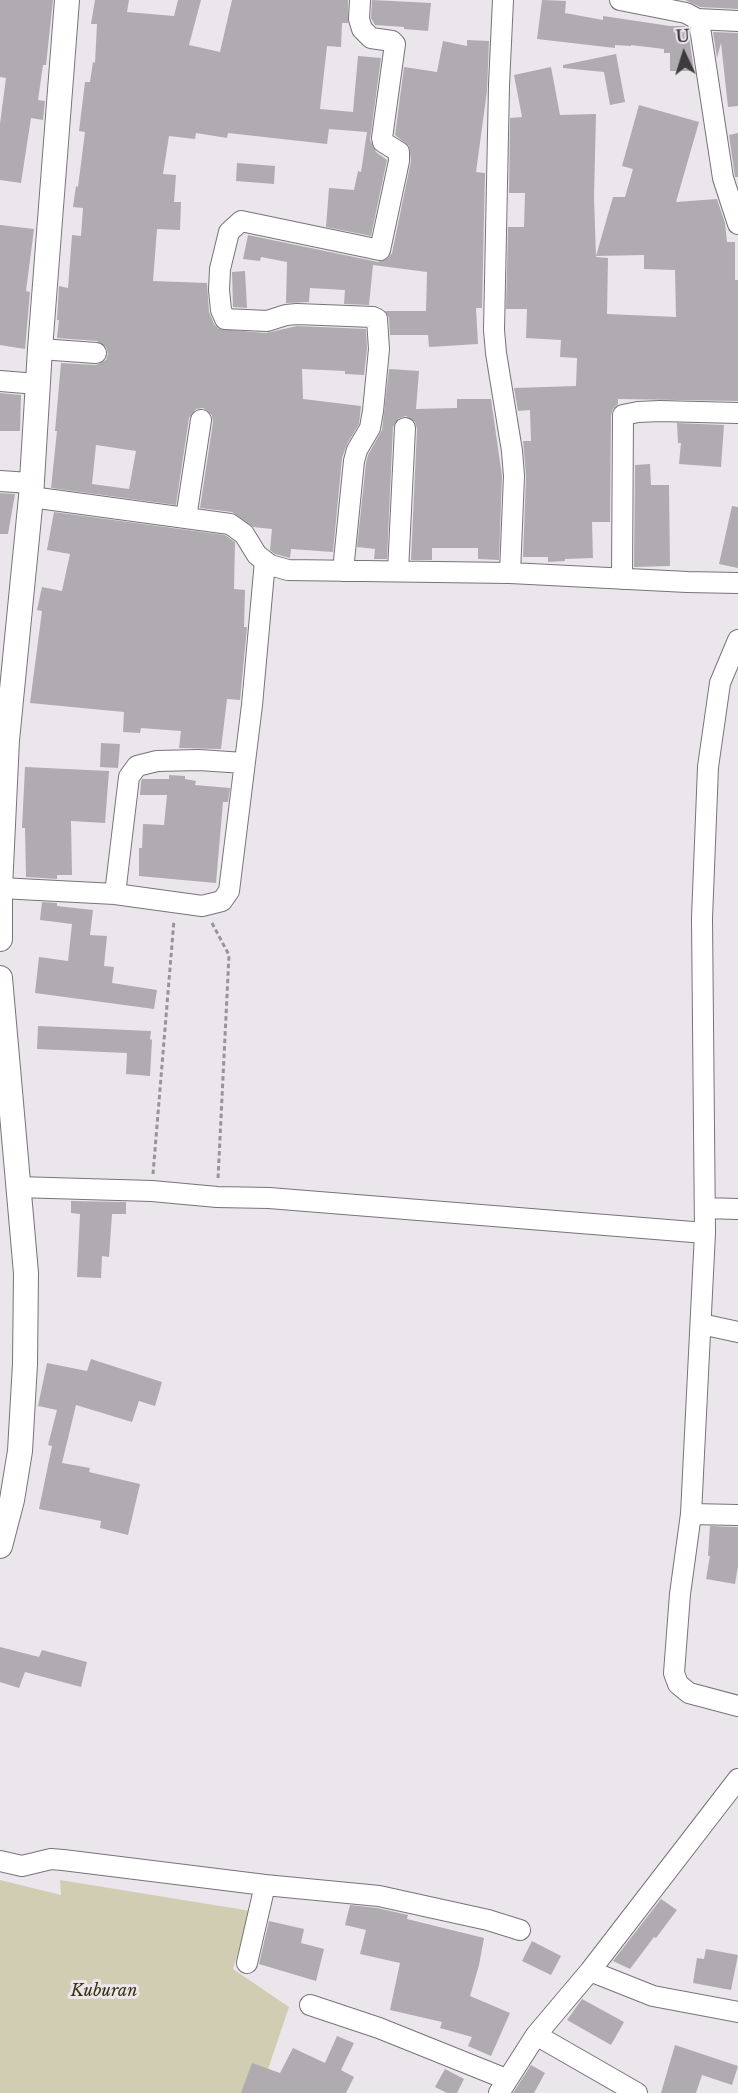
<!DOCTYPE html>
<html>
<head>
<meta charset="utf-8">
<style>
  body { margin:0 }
  #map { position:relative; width:738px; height:2093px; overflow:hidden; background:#eae6eb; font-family:"Libre Baskerville",serif }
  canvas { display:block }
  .north { position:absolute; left:654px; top:24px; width:60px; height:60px; -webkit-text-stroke:4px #eae6eb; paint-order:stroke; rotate:356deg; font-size:16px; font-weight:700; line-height:24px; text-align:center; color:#3d3c3d }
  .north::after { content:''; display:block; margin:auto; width:21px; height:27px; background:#3d3c3d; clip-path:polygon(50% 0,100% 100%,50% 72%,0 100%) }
</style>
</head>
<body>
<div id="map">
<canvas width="738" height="2093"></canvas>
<div class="north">U</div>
</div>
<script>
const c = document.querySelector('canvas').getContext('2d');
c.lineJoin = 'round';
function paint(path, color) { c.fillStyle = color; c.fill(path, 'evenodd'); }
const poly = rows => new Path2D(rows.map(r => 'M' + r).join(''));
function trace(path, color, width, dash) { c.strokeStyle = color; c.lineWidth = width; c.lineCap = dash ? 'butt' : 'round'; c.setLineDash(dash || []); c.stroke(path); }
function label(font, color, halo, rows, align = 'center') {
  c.font = font + ' "Libre Baskerville",serif'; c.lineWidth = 6; c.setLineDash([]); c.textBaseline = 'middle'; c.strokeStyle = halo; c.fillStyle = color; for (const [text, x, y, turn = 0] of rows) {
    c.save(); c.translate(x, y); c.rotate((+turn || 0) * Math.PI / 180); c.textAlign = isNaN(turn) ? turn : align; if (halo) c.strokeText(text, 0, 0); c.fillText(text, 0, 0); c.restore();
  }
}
const green = poly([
  [0,1880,61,1895,60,1880,251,1911,233,1969,289,2007,260,2093,0,2093]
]);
const building = poly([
  [0,0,53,0,46,65,43,65,38,100,45,101,43,120,31,118,21,183,0,180,0,124,6,78,0,77],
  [95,0,129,0,127,12,174,16,178,0,201,0,189,45,220,52,232,0,348,0,348,23,342,23,341,47,327,46,320,109,353,112,358,56,381,58,370,140,376,152,387,160,371,236,326,227,329,188,354,190,358,171,361,172,367,132,329,129,327,144,228,133,227,138,196,133,195,139,169,136,163,174,176,175,174,202,181,202,180,230,157,229,153,281,207,283,209,312,214,324,219,329,266,333,297,326,366,329,367,349,364,375,345,374,345,371,302,369,303,399,361,406,359,424,347,444,342,458,333,552,291,549,290,558,275,554,270,550,272,529,253,527,232,512,200,508,213,422,212,415,203,408,196,409,189,418,176,505,51,488,57,431,55,431,61,363,96,365,106,360,108,354,106,347,97,341,57,338,59,320,57,320,59,286,68,288,72,235,81,236,83,208,73,207,76,186,78,187,85,132,79,131,85,82,90,82,93,62,95,63,97,24,91,24],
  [96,445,136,451,129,489,92,484],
  [372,0,431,3,428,31,404,29,404,27,375,25,371,18],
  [542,0,566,1,565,13,603,20,603,16,670,26,685,26,689,36,694,71,670,71,670,53,664,53,664,49,631,45,631,46,615,45,615,48,537,39],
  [685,0,738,0,738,9,700,7],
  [713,32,738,33,738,106,728,107,721,43,717,58],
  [467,40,489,41,487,91,476,172,485,173,482,308,476,308,478,344,429,347,428,335,390,335,389,318,385,311,426,311,427,272,373,265,369,305,344,304,345,290,310,288,309,302,286,303,287,262,261,257,260,261,243,259,248,235,378,262,388,258,392,253,411,161,409,146,395,135,404,67,437,72,443,41,467,46],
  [616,54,625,102,610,105,604,72,563,68,563,65],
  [551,67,560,115,596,114,594,197,596,257,608,258,607,314,676,317,675,270,644,269,644,255,596,256,613,197,625,197,633,169,622,166,639,105,699,122,676,202,717,199,725,223,727,242,735,242,735,280,738,280,738,401,618,399,618,404,613,409,611,415,610,522,592,522,593,558,565,559,565,561,548,562,548,557,523,557,526,476,523,441,531,441,530,410,518,411,514,388,576,386,577,358,560,357,561,340,526,338,527,309,506,309,508,227,524,227,525,193,509,193,510,118,522,117,514,75],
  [738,133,738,177,735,177,729,135],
  [237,163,275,166,274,184,236,181],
  [0,225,34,229,26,291,30,292,25,349,0,345],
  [245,271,247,308,233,307,232,272],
  [389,369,419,371,416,409,457,408,457,399,491,399,502,476,499,560,478,559,478,548,432,548,432,560,411,560,417,429,415,422,406,416,399,418,393,427,387,559,374,559,375,549,357,547,366,463,368,455,382,430],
  [0,393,21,395,20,431,0,431],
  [677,423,724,425,721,467,679,464,681,443,678,443],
  [650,464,651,485,669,485,670,566,634,567,635,465],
  [0,493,15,494,8,534,0,534],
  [732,506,738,507,738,568,719,564],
  [54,512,225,535,235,542,234,589,245,590,244,627,247,627,240,700,227,699,221,749,179,748,181,731,141,728,140,733,123,732,124,712,30,703,42,611,37,610,42,587,62,591,70,554,47,550],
  [101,743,120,744,118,768,100,767],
  [25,767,109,771,105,823,71,821,72,875,57,875,57,879,26,877,25,828,22,828],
  [169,775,185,776,185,779,196,781,195,785,230,788,228,802,223,802,216,883,139,876,139,848,142,848,143,824,164,825,167,795,140,795,141,782,142,779,169,779],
  [42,902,57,903,57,906,93,910,90,935,107,936,104,966,114,967,112,983,157,990,154,1009,35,993,39,957,68,961,72,924,40,920],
  [38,1026,151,1031,150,1039,152,1040,150,1076,126,1074,127,1053,37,1049],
  [71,1201,126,1202,126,1214,112,1214,109,1257,102,1256,101,1278,77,1277,80,1214,71,1213],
  [91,1359,162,1382,155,1406,139,1401,132,1422,76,1405,62,1463,90,1468,89,1472,140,1484,128,1535,100,1528,101,1521,39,1509,52,1446,48,1445,57,1410,38,1406,47,1363,87,1371],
  [710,1526,738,1527,738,1566,735,1584,706,1579,710,1556,708,1556],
  [0,1647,39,1657,42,1650,87,1662,81,1687,25,1672,19,1688,0,1682],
  [661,1899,677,1910,656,1938,654,1937,630,1969,613,1961],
  [350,1905,377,1908,408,1915,407,1919,484,1938,479,1965,470,1996,510,2013,491,2056,468,2046,472,2037,440,2028,442,2022,390,2010,400,1963,360,1954,366,1930,345,1925],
  [269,1921,304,1929,301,1943,324,1949,316,1981,259,1964],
  [532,1941,561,1956,551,1975,522,1961],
  [706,1949,738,1955,731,1990,693,1983,697,1958,704,1959],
  [582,1999,624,2022,611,2045,567,2020],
  [337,2036,354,2043,341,2070,354,2077,346,2093,241,2093,252,2063,280,2073,293,2048,325,2063],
  [675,2045,738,2066,732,2085,702,2075,696,2093,661,2093],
  [531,2065,545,2073,534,2093,513,2093],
  [445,2069,464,2079,457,2093,447,2093,435,2087]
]);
const path = poly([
  [212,923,229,955,218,1179],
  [153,1174,174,920]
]);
const minor = poly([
  [503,0,499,85,494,330,496,353,512,451,514,476,510,573],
  [620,0,686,13,697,19,701,34,723,178,738,224],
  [697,19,738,21],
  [40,349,96,353],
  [0,381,37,384],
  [0,481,30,483],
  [31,497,230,524,244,534,257,555,270,565,288,570,510,573,687,582,738,583],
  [186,518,201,420],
  [343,571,354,461,357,450,370,428,373,411,379,349,377,319,373,317,297,314,286,315,267,321,225,319,221,310,219,290,220,269,229,232,241,221,380,250,399,161,399,152,383,142,382,138,395,44,392,41,371,38,362,29,359,19,360,0],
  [398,571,405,428],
  [622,579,623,415,638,412,660,411,738,413],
  [738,640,720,683,708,767,702,918,705,1233,691,1514,680,1594,674,1673,678,1684,689,1693,738,1706],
  [0,888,115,894,202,906,222,901,229,891,252,705,265,561],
  [115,894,129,777,137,766,157,761,199,760,244,763],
  [17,1187,152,1191,217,1197,269,1198,705,1233],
  [705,1208,738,1209],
  [701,1324,738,1332],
  [691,1514,738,1515],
  [0,1861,22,1866,51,1859,63,1860,265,1885,379,1896,488,1920,520,1930],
  [247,1963,265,1885],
  [590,1971,653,1996,738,2012],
  [310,2005,379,2028,506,2079],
  [536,2035,637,2093],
  [499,2093,536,2035,590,1971,738,1779]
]);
const major = poly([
  [0,939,0,888,7,740,31,497,40,349,67,0],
  [0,978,26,1273,25,1364,20,1451,12,1500,0,1546]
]);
const parkNames = [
  ["Kuburan",104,1991]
];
paint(green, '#d1cdb3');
paint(building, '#afabb0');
trace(minor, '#777478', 22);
trace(major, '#777478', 26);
trace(path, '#989599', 3, [4.5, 3]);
trace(minor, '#fff', 20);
trace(major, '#fff', 24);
label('italic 16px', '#38320b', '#eae6eb', parkNames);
</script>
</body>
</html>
